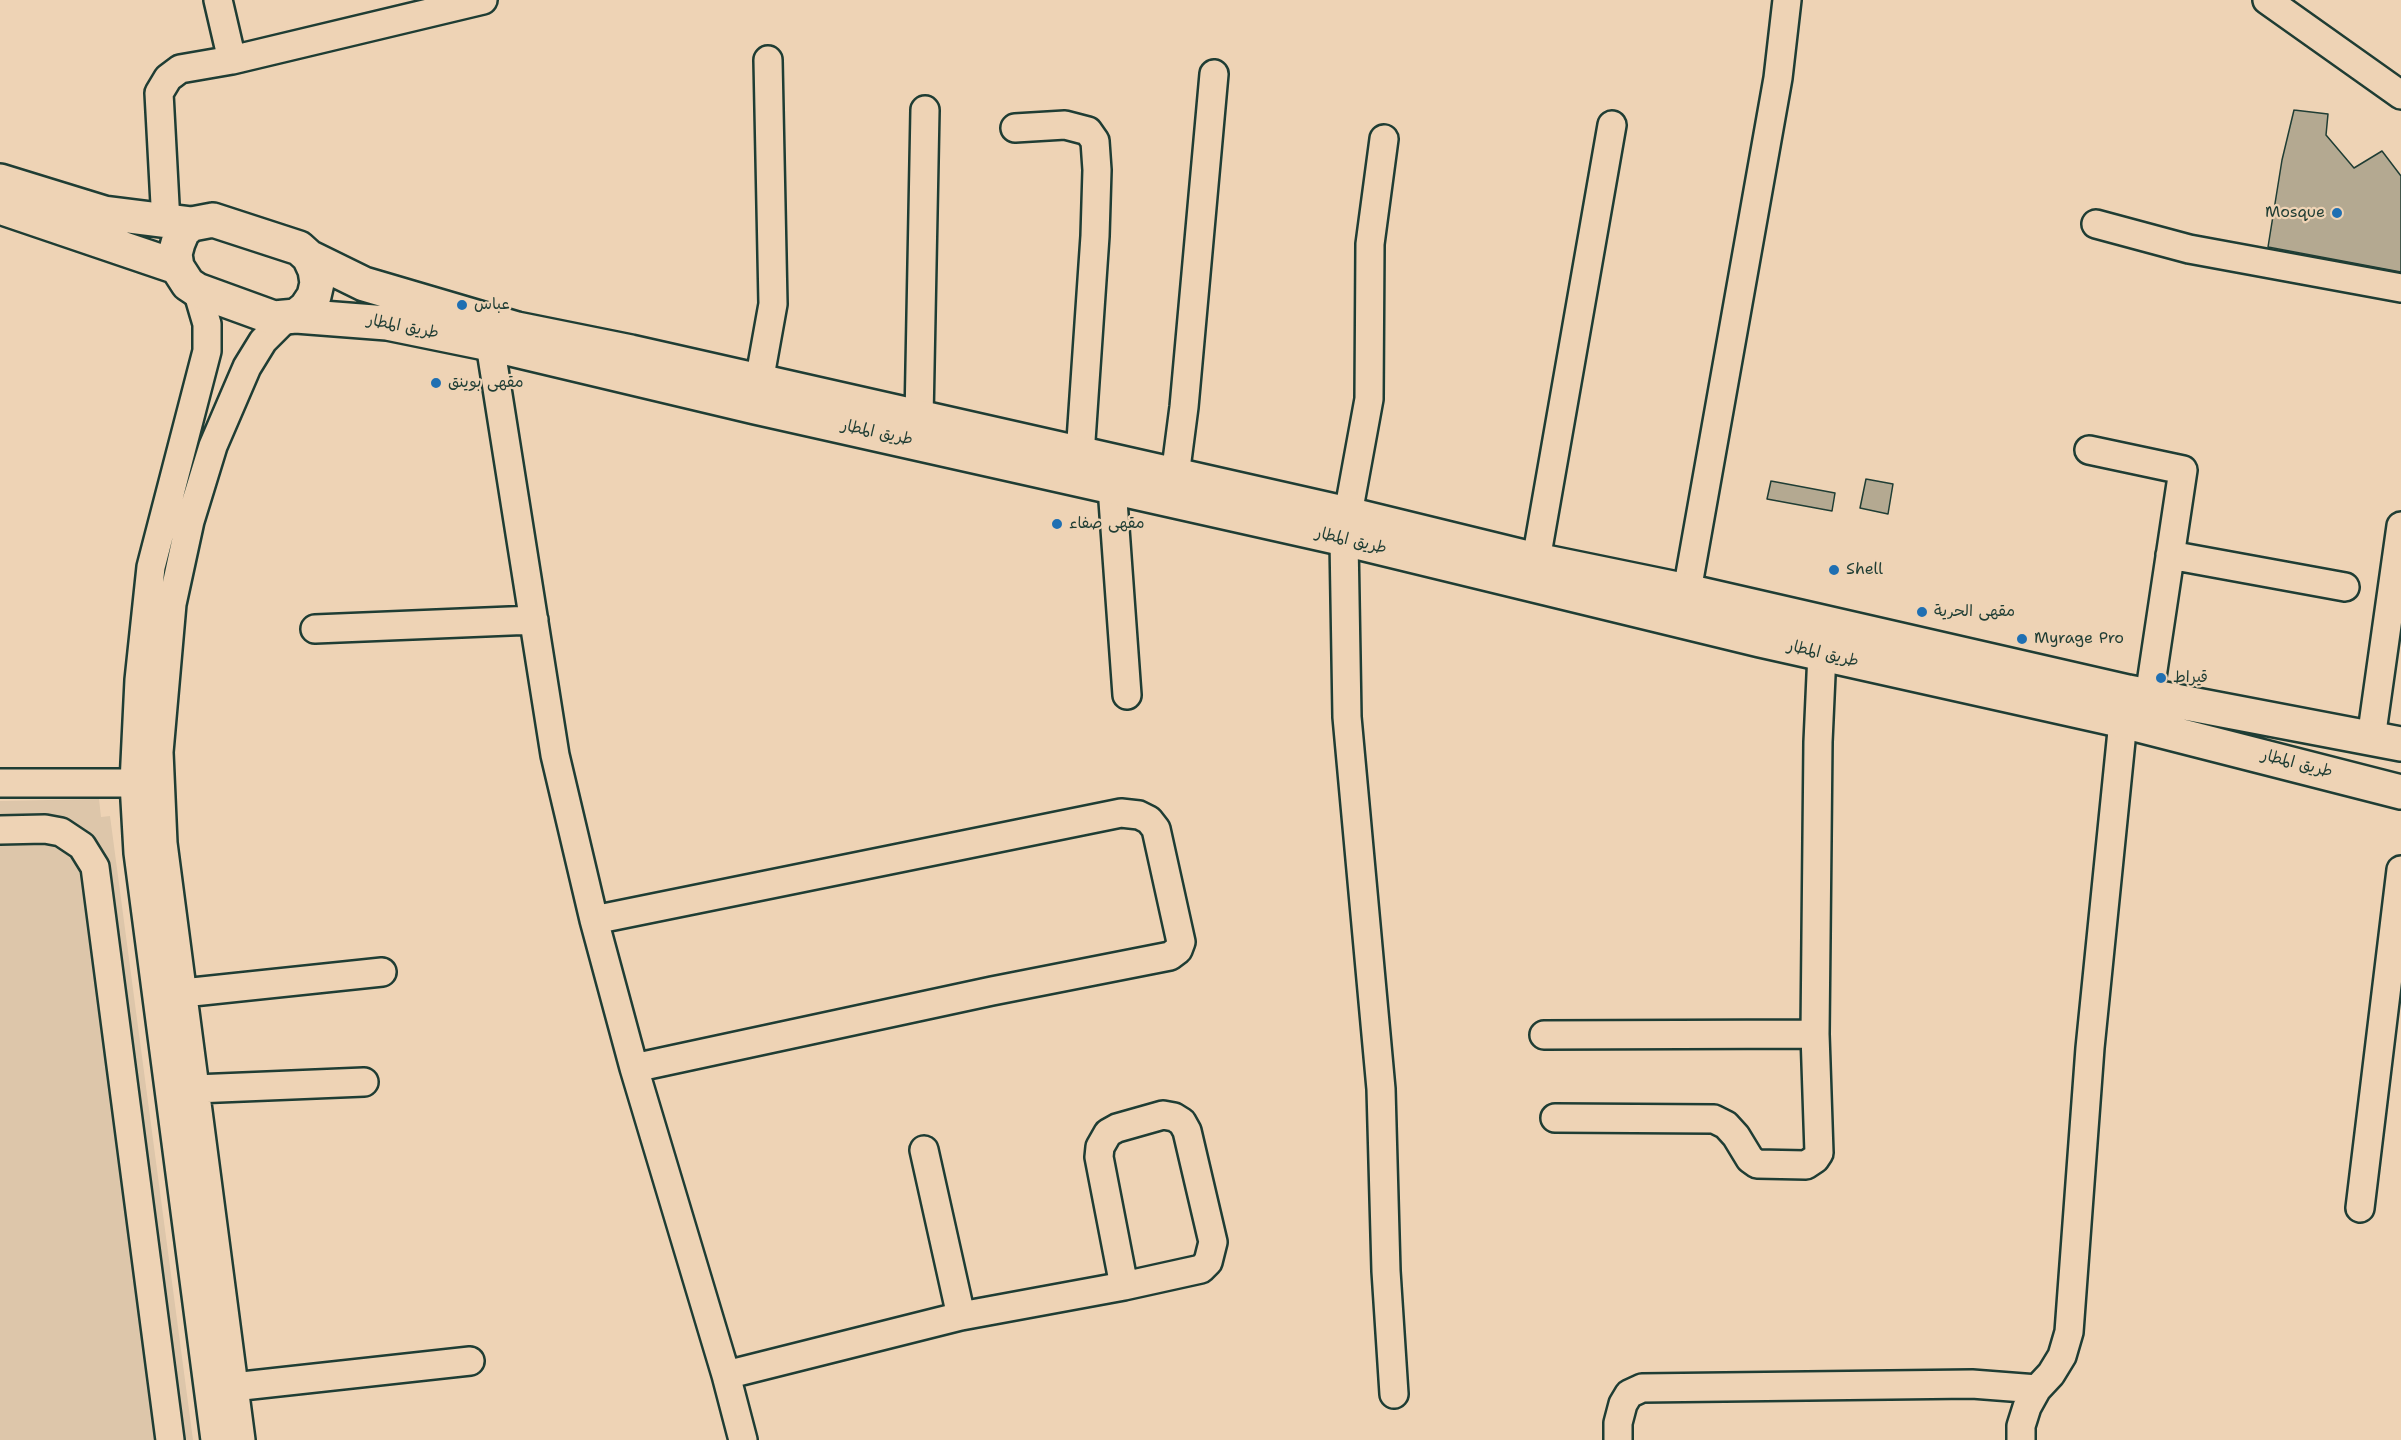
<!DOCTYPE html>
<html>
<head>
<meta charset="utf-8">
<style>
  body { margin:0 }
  canvas { display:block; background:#eed3b5 }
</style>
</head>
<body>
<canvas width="2401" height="1440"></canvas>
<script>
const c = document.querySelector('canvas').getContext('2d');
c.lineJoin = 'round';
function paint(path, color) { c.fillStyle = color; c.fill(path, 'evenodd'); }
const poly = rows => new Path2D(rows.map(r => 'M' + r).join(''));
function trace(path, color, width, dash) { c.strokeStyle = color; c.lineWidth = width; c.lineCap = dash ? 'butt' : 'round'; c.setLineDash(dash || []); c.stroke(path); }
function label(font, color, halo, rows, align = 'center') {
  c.font = font + ' "Shantell Sans","Playpen Sans Arabic",sans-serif'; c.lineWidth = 4.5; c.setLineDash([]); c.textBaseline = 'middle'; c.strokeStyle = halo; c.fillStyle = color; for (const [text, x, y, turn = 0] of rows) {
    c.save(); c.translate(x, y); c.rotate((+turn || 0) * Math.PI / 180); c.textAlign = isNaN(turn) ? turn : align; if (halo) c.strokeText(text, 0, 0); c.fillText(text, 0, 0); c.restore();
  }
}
const built = poly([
  [99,799,101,817,110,816,193,1440,0,1440,0,801]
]);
const building = poly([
  [2294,110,2328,114,2326,135,2354,168,2382,151,2401,176,2401,272,2268,247,2282,160,2294,110],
  [1866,479,1893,484,1888,514,1860,508,1866,479],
  [1771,481,1835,493,1832,511,1767,499,1771,481]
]);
const minor = poly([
  [218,0,232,60],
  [2267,0,2401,95],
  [1015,128,1065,125,1088,131,1095,141,1097,170,1095,236,1080,455],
  [166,223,159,93,168,78,180,69,232,60,483,0],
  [2096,224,2189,249,2401,288],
  [197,290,207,324,207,351,151,567,139,680,134,783,138,853,215,1440],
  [490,344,555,755,594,920,634,1068,726,1375,743,1440],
  [759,382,773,304,768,60],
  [919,418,925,110],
  [2089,450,2183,470,2149,697],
  [1175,476,1184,407,1214,74],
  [1112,487,1127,695],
  [1348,514,1369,399,1370,244,1384,139],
  [1344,539,1347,717,1381,1089,1386,1271,1394,1394],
  [2170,555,2345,587],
  [1536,560,1612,125],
  [1687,591,1778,78,1787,0],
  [315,629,534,620],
  [2371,739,2401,526],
  [0,783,152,783],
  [0,830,45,829,61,832,82,846,95,867,170,1440],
  [594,920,1121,813,1139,815,1149,820,1156,829,1181,942,1178,950,1170,956,992,991,634,1068],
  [183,993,382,972],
  [1544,1035,1815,1034],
  [195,1089,364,1082],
  [1555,1118,1714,1119,1726,1125,1736,1136,1750,1159,1757,1164,1806,1165,1815,1159,1819,1153,1815,1034,1818,742,1822,653],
  [924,1150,961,1316],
  [2360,1208,2401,870],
  [726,1375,961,1316,1124,1286,1201,1269,1208,1262,1213,1242,1187,1131,1182,1122,1174,1117,1163,1115,1117,1128,1108,1133,1100,1147,1099,1157,1124,1286],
  [215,1389,470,1361],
  [241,1440,163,843,159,752,172,604,190,521,213,446,247,367,263,341,285,319],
  [1618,1440,1618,1423,1623,1404,1629,1394,1642,1388,1972,1384,2037,1389],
  [2021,1440,2021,1426,2027,1407,2037,1389,2051,1374,2062,1356,2069,1332,2090,1048,2123,721]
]);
const major = poly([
  [0,181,104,213,192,224],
  [0,207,177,267],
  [213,220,299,248,309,257,315,270,317,283,314,296,306,308,296,316,274,318,197,290,188,284,177,267,175,254,178,243,183,231,192,224,213,220],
  [309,257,364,284,517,329,631,352,1348,514,1536,560,1687,591,2128,692,2401,744],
  [296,316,387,323,490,344,755,407,1344,539,1760,640,2123,721,2401,792]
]);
const markers = [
  [2337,213,6,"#1f6fb2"],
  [462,305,6,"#1f6fb2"],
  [436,383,6,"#1f6fb2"],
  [1057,524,6,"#1f6fb2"],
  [1834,570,6,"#1f6fb2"],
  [1922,612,6,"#1f6fb2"],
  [2022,639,6,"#1f6fb2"],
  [2161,678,6,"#1f6fb2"]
];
const poiNames = [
  ["Mosque",2325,213,"right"],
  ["عباس",474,305],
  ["مقهى بوينق",448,383],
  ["مقهى صفاء",1069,524],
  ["Shell",1846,570],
  ["مقهى الحرية",1934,612],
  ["Myrage Pro",2034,639],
  ["قيراط",2173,678]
];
const streetNames = [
  ["طريق المطار",403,327,11],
  ["طريق المطار",877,433,12],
  ["طريق المطار",1351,541,13],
  ["طريق المطار",1823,654,13],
  ["طريق المطار",2297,764,14]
];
paint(built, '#ddc6aa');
paint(building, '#b4a991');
trace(building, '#1f3d34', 1.5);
trace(minor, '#1f3d34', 32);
trace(major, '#1f3d34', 38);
trace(minor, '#eed3b5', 27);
trace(major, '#eed3b5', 33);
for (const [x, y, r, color] of markers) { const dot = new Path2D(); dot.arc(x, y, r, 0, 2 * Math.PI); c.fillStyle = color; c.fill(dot); trace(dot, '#eed3b5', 2); }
label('16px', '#1f3d34', '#eed3b5', poiNames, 'left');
label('16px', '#1f3d34', '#eed3b5', streetNames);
</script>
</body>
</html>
